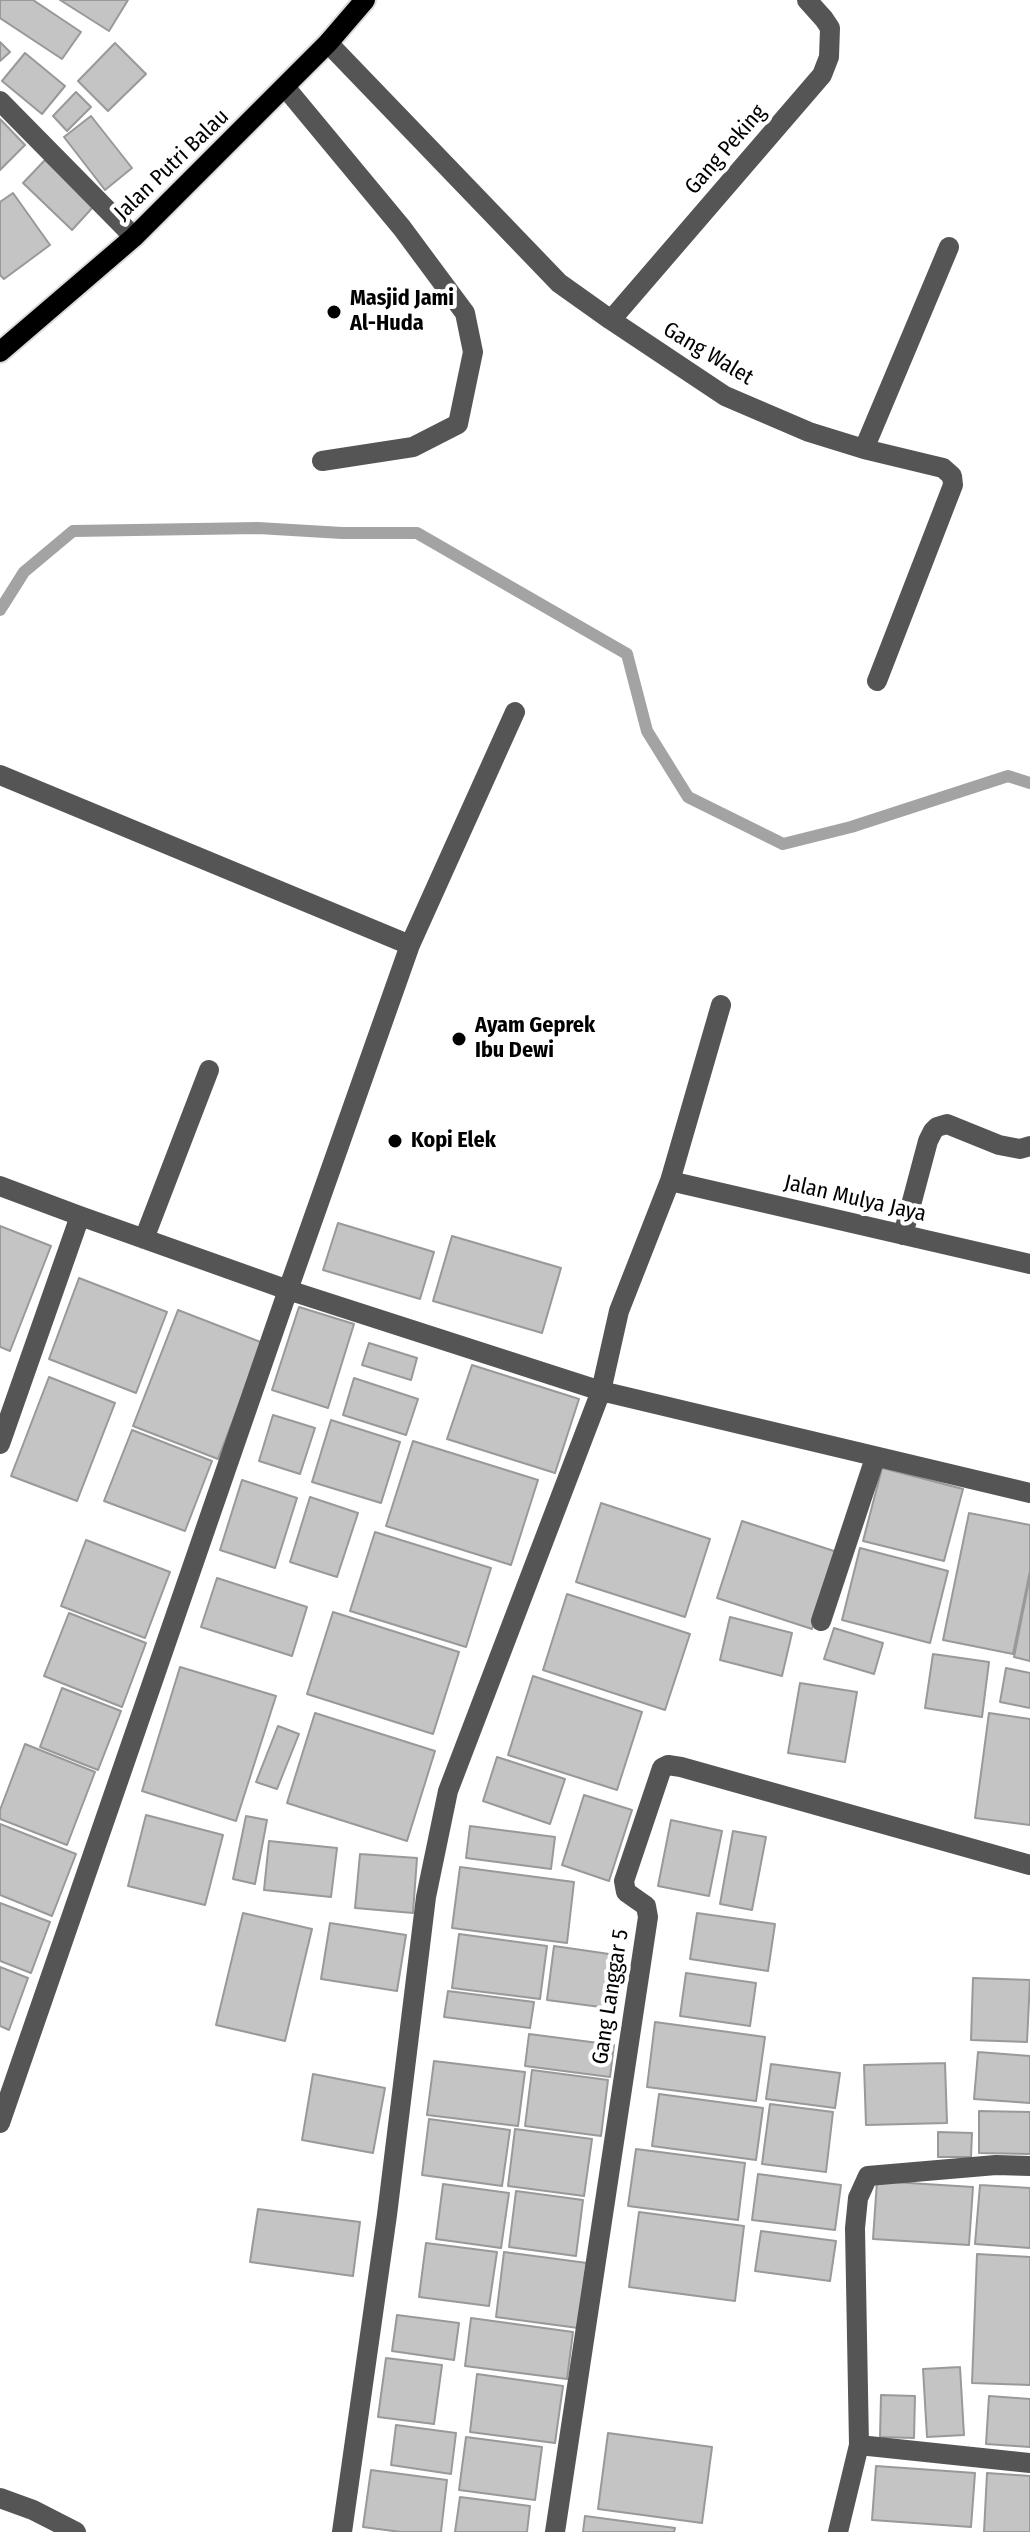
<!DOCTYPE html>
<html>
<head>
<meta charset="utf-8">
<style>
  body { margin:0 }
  canvas { display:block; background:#fff }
</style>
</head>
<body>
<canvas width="1030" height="2532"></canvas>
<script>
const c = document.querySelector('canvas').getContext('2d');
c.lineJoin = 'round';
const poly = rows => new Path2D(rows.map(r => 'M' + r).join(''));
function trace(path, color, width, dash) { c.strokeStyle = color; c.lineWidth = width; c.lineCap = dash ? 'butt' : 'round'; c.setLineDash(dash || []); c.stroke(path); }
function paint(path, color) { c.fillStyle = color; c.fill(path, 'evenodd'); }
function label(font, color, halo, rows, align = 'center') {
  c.font = font + ' "Fira Sans Condensed",sans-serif'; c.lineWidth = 8; c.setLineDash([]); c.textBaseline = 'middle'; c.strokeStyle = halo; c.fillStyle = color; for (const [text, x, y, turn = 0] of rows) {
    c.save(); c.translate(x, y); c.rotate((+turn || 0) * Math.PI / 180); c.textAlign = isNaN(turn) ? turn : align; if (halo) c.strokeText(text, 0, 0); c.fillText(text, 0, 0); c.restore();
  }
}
const stream = poly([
  [0,610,24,572,73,531,258,528,342,533,417,533,627,654,647,731,688,797,783,844,851,827,1008,776,1030,783]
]);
const building = poly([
  [0,0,33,0,81,32,62,59,0,18,0,0],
  [60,0,128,0,109,31,60,0],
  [0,42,10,52,0,61,0,42],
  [115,43,146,74,108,111,78,81,115,43],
  [25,53,65,86,42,114,2,81,25,53],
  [76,92,91,107,67,131,53,116,76,92],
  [91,116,132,168,105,190,64,137,91,116],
  [0,119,25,145,0,170,0,119],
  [45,160,94,206,72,230,23,183,45,160],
  [13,193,50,245,4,279,0,275,0,202,13,193],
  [338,1223,434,1252,420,1299,323,1270,338,1223],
  [0,1226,51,1246,10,1351,0,1347,0,1226],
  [452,1236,561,1268,542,1333,433,1301,452,1236],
  [79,1278,167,1312,136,1393,49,1359,79,1278],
  [299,1307,354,1324,328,1408,272,1390,299,1307],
  [178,1310,263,1343,218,1459,133,1426,178,1310],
  [369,1343,417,1358,411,1380,362,1365,369,1343],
  [472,1365,579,1399,555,1473,447,1439,472,1365],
  [49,1377,115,1403,77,1501,11,1476,49,1377],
  [354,1378,418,1399,406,1435,343,1415,354,1378],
  [273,1415,315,1428,300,1474,259,1461,273,1415],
  [331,1420,400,1442,381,1503,312,1482,331,1420],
  [132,1430,212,1461,185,1531,104,1501,132,1430],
  [413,1441,538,1480,511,1565,386,1526,413,1441],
  [882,1468,963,1489,944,1561,863,1541,882,1468],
  [242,1480,297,1498,275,1568,220,1550,242,1480],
  [310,1497,358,1513,337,1577,290,1562,310,1497],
  [601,1503,710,1539,685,1617,576,1582,601,1503],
  [969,1513,1030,1525,1030,1571,1013,1654,943,1640,969,1513],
  [742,1521,837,1552,812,1629,717,1598,742,1521],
  [375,1532,491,1568,466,1647,350,1611,375,1532],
  [86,1540,170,1572,145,1638,61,1606,86,1540],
  [860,1548,948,1571,930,1643,842,1620,860,1548],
  [1030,1576,1030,1661,1014,1657,1030,1576],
  [217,1578,307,1607,292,1656,201,1627,217,1578],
  [567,1594,690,1634,665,1710,543,1670,567,1594],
  [333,1612,459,1652,433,1734,307,1694,333,1612],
  [69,1613,146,1643,122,1707,44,1676,69,1613],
  [730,1617,792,1633,782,1676,720,1660,730,1617],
  [834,1628,883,1643,874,1674,824,1659,834,1628],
  [933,1654,989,1662,982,1717,925,1708,933,1654],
  [180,1667,276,1696,236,1821,142,1791,180,1667],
  [1006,1668,1030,1673,1030,1708,1000,1702,1006,1668],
  [533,1676,642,1712,617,1790,508,1755,533,1676],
  [800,1683,857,1692,845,1762,788,1753,800,1683],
  [62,1688,121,1711,98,1770,40,1747,62,1688],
  [315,1713,435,1751,407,1841,287,1803,315,1713],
  [989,1713,1030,1719,1030,1825,975,1818,989,1713],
  [278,1726,299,1734,277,1789,256,1782,278,1726],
  [25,1744,95,1772,67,1845,0,1819,0,1810,25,1744],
  [497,1757,565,1779,550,1824,483,1801,497,1757],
  [584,1795,632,1810,609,1881,562,1865,584,1795],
  [146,1815,223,1835,205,1905,128,1886,146,1815],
  [246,1816,267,1820,255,1884,233,1879,246,1816],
  [671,1820,722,1831,709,1896,658,1886,671,1820],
  [0,1824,76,1854,52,1916,0,1895,0,1824],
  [470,1826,555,1837,551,1869,466,1858,470,1826],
  [733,1831,766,1837,752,1910,720,1904,733,1831],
  [269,1841,337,1848,331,1897,264,1890,269,1841],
  [360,1854,417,1858,413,1913,355,1908,360,1854],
  [460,1867,574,1882,567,1943,452,1928,460,1867],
  [0,1903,50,1922,31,1973,0,1961,0,1903],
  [243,1913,312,1929,285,2041,216,2025,243,1913],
  [697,1913,775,1924,768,1971,690,1959,697,1913],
  [330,1923,406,1935,397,1991,321,1979,330,1923],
  [459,1934,547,1946,540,1999,452,1988,459,1934],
  [554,1946,623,1956,616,2009,547,2000,554,1946],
  [0,1967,28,1978,9,2030,0,2026,0,1967],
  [686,1973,756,1983,750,2026,680,2016,686,1973],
  [973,1978,1030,1980,1027,2042,971,2040,973,1978],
  [448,1991,534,2002,530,2028,444,2017,448,1991],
  [655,2022,765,2037,756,2101,647,2087,655,2022],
  [529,2034,614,2045,610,2077,525,2066,529,2034],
  [978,2052,1030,2056,1030,2103,974,2099,978,2052],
  [434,2061,525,2072,518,2126,427,2115,434,2061],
  [945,2063,947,2123,866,2125,864,2065,945,2063],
  [771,2064,840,2073,835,2108,766,2099,771,2064],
  [532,2070,608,2080,601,2136,525,2126,532,2070],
  [313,2074,385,2088,373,2153,302,2140,313,2074],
  [659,2094,763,2108,756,2160,652,2146,659,2094],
  [770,2104,833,2112,826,2172,762,2164,770,2104],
  [979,2111,1030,2112,1030,2154,979,2153,979,2111],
  [429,2119,510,2130,502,2186,422,2175,429,2119],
  [515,2129,592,2139,584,2196,508,2186,515,2129],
  [938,2132,972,2133,971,2157,938,2157,938,2132],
  [636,2149,745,2163,738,2220,628,2206,636,2149],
  [758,2174,841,2185,835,2230,752,2220,758,2174],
  [877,2181,973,2187,969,2245,873,2239,877,2181],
  [443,2184,509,2193,501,2248,436,2239,443,2184],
  [980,2185,1030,2188,1030,2248,975,2244,980,2185],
  [516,2191,583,2200,576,2256,509,2247,516,2191],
  [258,2209,360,2222,353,2276,250,2262,258,2209],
  [639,2212,744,2226,735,2301,629,2287,639,2212],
  [761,2231,836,2241,830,2281,755,2271,761,2231],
  [426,2243,497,2252,489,2306,419,2297,426,2243],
  [504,2252,587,2263,578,2328,496,2317,504,2252],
  [977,2254,1030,2257,1030,2385,972,2383,977,2254],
  [397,2315,459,2323,454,2360,392,2351,397,2315],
  [471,2318,573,2332,567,2379,465,2366,471,2318],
  [386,2358,442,2365,434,2424,378,2417,386,2358],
  [960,2367,964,2435,927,2437,923,2369,960,2367],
  [477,2374,563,2386,555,2443,470,2432,477,2374],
  [881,2395,915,2396,914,2438,880,2437,881,2395],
  [989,2396,1030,2399,1030,2447,986,2444,989,2396],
  [396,2425,456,2433,451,2474,391,2465,396,2425],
  [608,2433,712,2447,702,2523,598,2509,608,2433],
  [466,2437,542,2447,535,2500,459,2490,466,2437],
  [876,2466,975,2473,971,2527,872,2520,876,2466],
  [371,2470,447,2480,441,2532,401,2532,363,2527,371,2470],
  [987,2473,1030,2476,1030,2532,984,2532,987,2473],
  [460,2497,530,2506,527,2532,455,2532,460,2497],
  [585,2516,675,2528,674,2532,583,2532,585,2516]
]);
const minor = poly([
  [328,43,559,283,611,320,725,396,809,432,864,449,943,468,952,476,953,485,877,681],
  [285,87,402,228,465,313,473,352,458,424,413,447,322,461],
  [0,101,134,237],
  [611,320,822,75,829,57,830,28,824,19,807,0],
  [864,449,949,247],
  [0,775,410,945],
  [670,1181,1030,1264],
  [0,1186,80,1216,288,1290,601,1391,1030,1493],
  [903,1235,928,1141,933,1131,937,1127,947,1124,999,1145,1020,1149,1030,1146],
  [144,1239,209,1070],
  [0,1444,80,1216],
  [821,1621,875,1458],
  [0,2123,288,1290,410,945,515,712],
  [859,2445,1030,2463],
  [0,2498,33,2510,76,2532],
  [342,2532,387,2215,426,1897,448,1791,601,1391,619,1311,670,1181,721,1005],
  [555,2532,648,1917,646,1906,626,1892,624,1881,662,1768,668,1765,681,1767,1030,1865],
  [838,2532,859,2445,855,2228,858,2198,868,2176,996,2165,1030,2166]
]);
const major = poly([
  [0,352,134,237,328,43,365,0]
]);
const markers = [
  [334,312,8,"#000"],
  [459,1039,8,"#000"],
  [395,1141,8,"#000"]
];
const streetNames = [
  ["Gang Peking",726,150,-49],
  ["Jalan Putri Balau",172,165,-44],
  ["Gang Walet",708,354,31],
  ["Jalan Mulya Jaya",855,1199,13],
  ["Gang Langgar 5",611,1997,-81]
];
const poiNames = [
  ["Masjid Jami",350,299],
  ["Al-Huda",350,324],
  ["Ayam Geprek",475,1026],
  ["Ibu Dewi",475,1051],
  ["Kopi Elek",411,1141]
];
trace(stream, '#a3a3a3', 12);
paint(building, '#c4c4c4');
trace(building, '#999', 2);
trace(major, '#dbdbdb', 24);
trace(minor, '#555', 20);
trace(major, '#000', 20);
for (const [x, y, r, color] of markers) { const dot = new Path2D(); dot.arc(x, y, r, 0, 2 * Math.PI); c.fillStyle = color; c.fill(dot); trace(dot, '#fff', 3); }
label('22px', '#000', '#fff', streetNames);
label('bold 22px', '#000', '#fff', poiNames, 'left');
</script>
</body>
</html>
